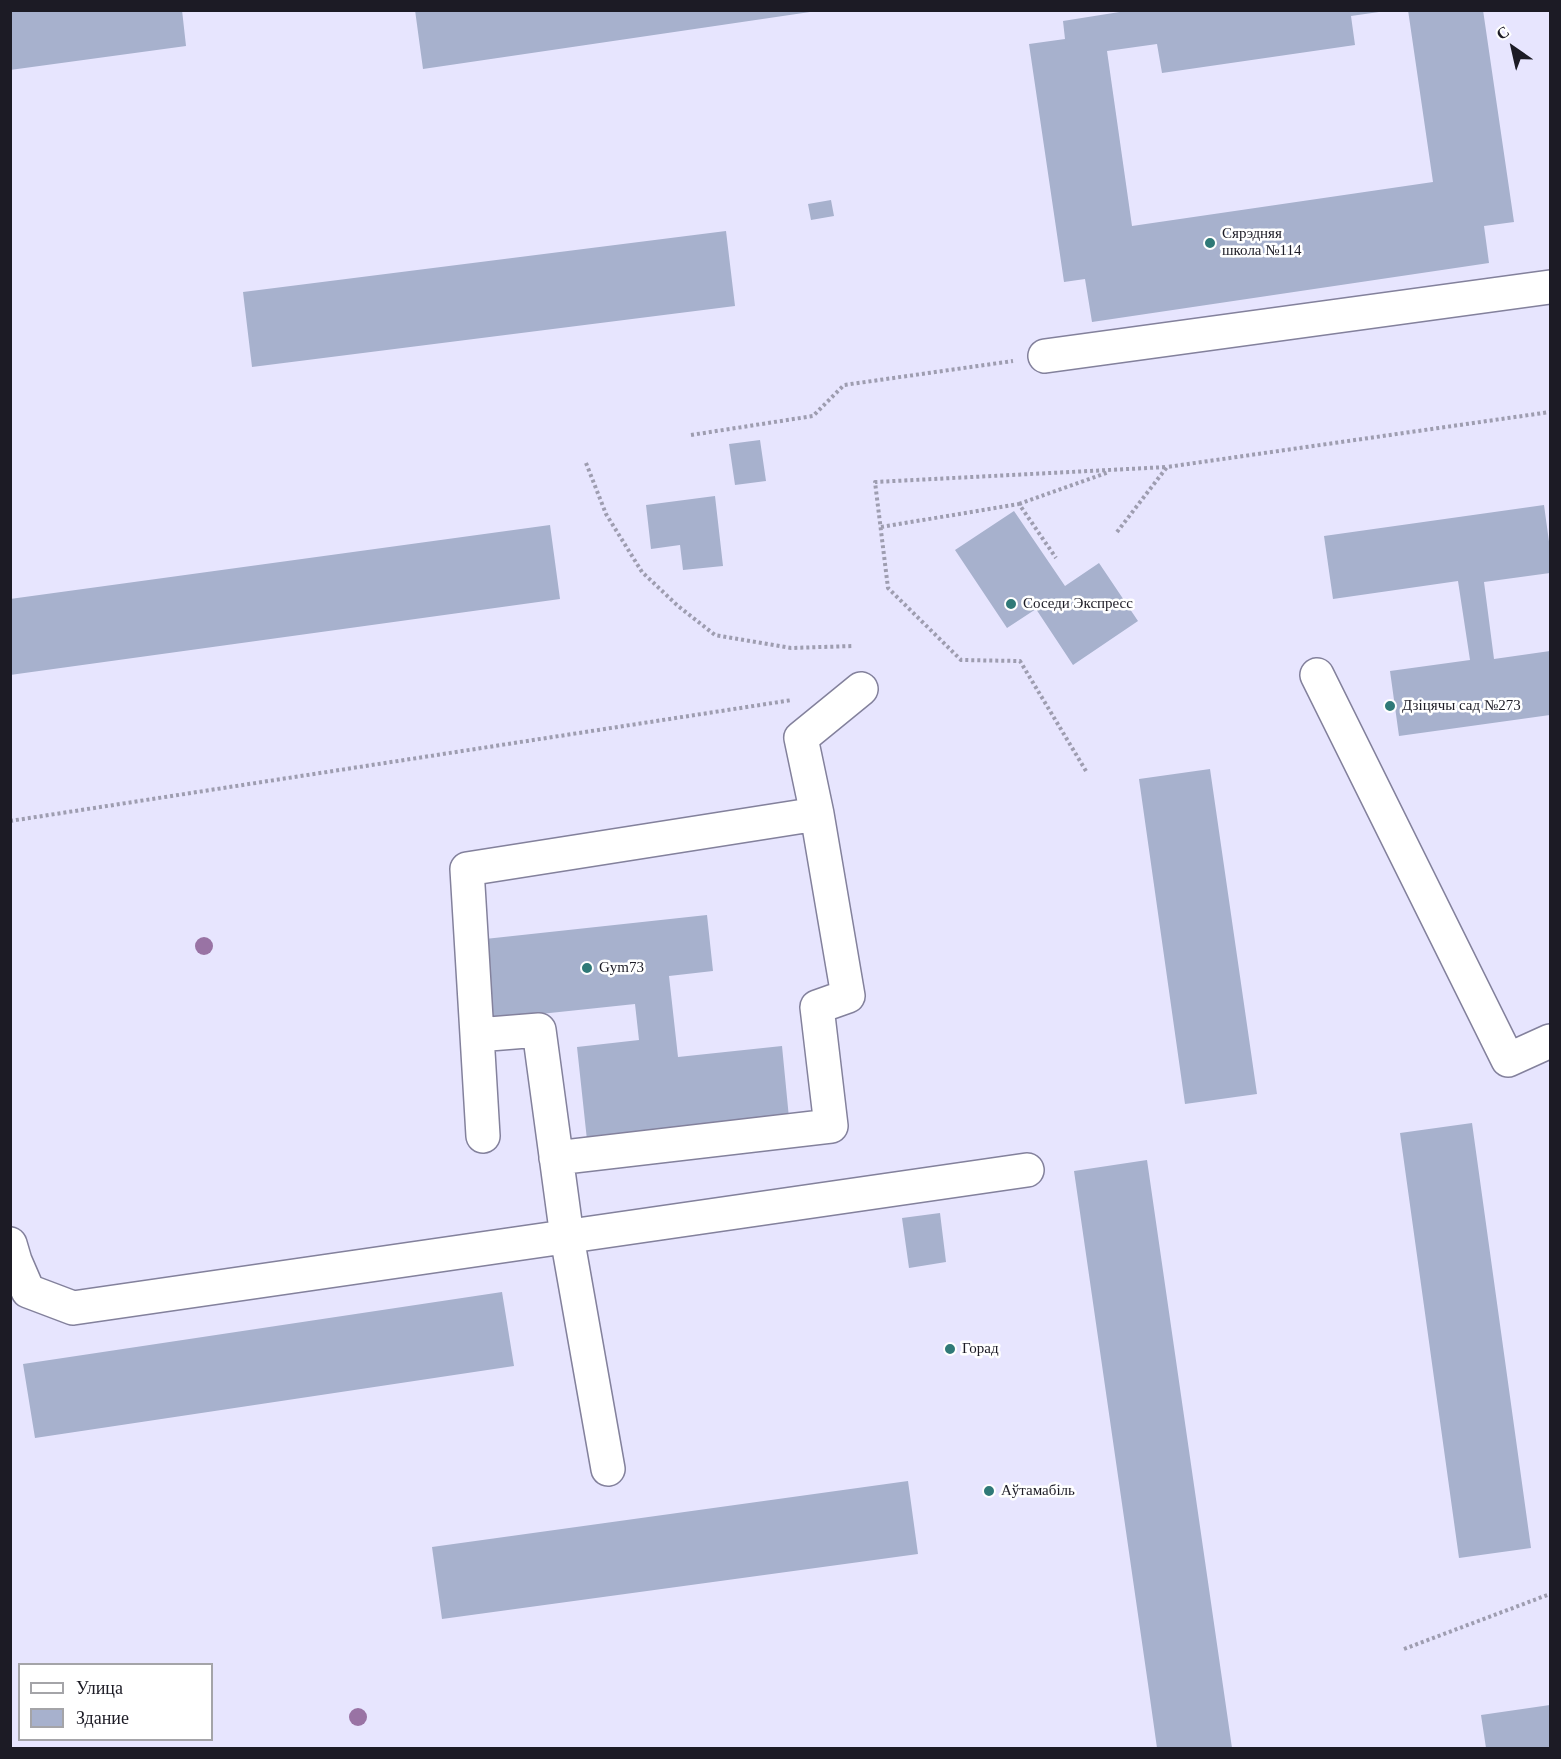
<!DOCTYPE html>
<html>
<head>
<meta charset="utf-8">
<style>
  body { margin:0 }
  #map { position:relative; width:1561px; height:1759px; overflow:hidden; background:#e7e5fe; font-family:Georgia,serif }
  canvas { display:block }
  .frame { position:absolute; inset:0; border:12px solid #1c1b25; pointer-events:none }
  .legend { position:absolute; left:18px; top:1663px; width:195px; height:78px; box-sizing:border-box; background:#fff; border:2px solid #a4a4a8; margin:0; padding:8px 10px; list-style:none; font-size:18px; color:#1c1b25 }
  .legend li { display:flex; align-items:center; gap:12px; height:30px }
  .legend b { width:30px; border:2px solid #a4a4a8 }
  .north { position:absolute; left:1483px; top:18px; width:60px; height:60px; -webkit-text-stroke:4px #fff; paint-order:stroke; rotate:326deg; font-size:16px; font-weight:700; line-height:24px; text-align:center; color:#1c1b25 }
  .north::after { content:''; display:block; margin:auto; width:21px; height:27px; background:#1c1b25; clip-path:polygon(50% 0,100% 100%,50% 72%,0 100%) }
</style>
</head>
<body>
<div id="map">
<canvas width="1561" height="1759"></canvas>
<div class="frame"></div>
<ul class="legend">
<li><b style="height:8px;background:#fff"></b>Улица</li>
<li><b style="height:16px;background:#a7b1cd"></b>Здание</li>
</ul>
<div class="north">С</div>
</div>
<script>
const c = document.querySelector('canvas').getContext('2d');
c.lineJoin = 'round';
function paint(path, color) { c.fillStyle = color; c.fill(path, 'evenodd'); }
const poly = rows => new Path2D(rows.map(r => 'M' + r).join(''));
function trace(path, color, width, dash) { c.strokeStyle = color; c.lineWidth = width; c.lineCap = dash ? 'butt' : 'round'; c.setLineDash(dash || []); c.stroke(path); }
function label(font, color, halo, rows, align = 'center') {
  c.font = font + ' Georgia,serif'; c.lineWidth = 5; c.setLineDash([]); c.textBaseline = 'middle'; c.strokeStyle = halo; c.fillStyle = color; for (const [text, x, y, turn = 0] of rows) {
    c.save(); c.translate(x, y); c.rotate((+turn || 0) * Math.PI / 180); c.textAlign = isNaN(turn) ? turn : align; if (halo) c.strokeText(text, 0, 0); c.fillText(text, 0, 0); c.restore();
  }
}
const building = poly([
  [10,10,182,10,186,46,10,70],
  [415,10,810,10,810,12,423,69],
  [1132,10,1379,10,1379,12,1351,16,1355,45,1162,73,1157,44,1107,51,1132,226,1433,182,1408,10,1483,10,1514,222,1484,226,1489,263,1092,322,1085,279,1064,282,1029,44,1065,39,1063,21],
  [831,200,834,216,811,220,808,204],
  [726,231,735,306,252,367,243,292],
  [760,440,766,481,735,485,729,444],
  [715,496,723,566,683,570,680,545,651,549,646,505],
  [1544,505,1550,549,1550,573,1484,582,1494,659,1550,651,1550,715,1399,736,1390,671,1470,660,1458,581,1333,599,1324,536],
  [1014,511,1065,586,1099,563,1138,621,1073,665,1036,609,1007,628,955,550],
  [550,525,560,599,10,675,10,599],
  [1210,769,1257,1094,1185,1104,1139,779],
  [707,915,713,971,669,976,678,1057,782,1046,789,1118,587,1140,577,1047,639,1040,635,1004,493,1019,485,939],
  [1472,1123,1531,1548,1459,1558,1400,1133],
  [1147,1160,1232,1748,1157,1748,1148,1684,1074,1171],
  [940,1213,946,1262,909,1268,902,1218],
  [502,1292,514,1366,35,1438,23,1364],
  [908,1481,918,1554,442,1619,432,1547],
  [1550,1705,1550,1748,1486,1748,1481,1715]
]);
const path = poly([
  [691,435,813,416,844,385,1013,361],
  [586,463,606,514,642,572,678,606,715,635,791,648,853,646],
  [1019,504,1109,472],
  [881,527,1019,504,1056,558],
  [1117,532,1167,467,1550,412],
  [1086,771,1020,661,961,660,888,588,875,482,1167,467],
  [10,821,792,700],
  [1404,1649,1550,1594]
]);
const minor = poly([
  [1045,356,1550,287],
  [1317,675,1508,1060,1550,1041],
  [477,1035,483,1136],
  [556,1158,831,1126,817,1007,848,996,817,814,801,738,861,689],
  [10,1244,15,1261,28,1291,73,1308,1027,1170],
  [608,1469,567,1237,539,1030,477,1035,467,869,817,814]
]);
const trees = [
  [204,946],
  [358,1717]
];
const markers = [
  [1210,243,6,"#2f7977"],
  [1011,604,6,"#2f7977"],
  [1390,706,6,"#2f7977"],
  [587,968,6,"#2f7977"],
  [950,1349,6,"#2f7977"],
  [989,1491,6,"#2f7977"]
];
const poiNames = [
  ["Сярэдняя",1222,234],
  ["школа №114",1222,251],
  ["Соседи Экспресс",1023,604],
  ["Дзіцячы сад №273",1402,706],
  ["Gym73",599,968],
  ["Горад",962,1349],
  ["Аўтамабіль",1001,1491]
];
paint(building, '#a7b1cd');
trace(minor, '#83819c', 36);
trace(path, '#9e9db0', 4, [3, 3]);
trace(minor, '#fff', 33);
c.fillStyle = '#9973a4';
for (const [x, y] of trees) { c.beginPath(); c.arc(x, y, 9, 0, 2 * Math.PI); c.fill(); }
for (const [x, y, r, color] of markers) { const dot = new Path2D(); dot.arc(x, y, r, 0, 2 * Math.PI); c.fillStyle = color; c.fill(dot); trace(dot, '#fff', 2); }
label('15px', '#1c1b25', '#fff', poiNames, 'left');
</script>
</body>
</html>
